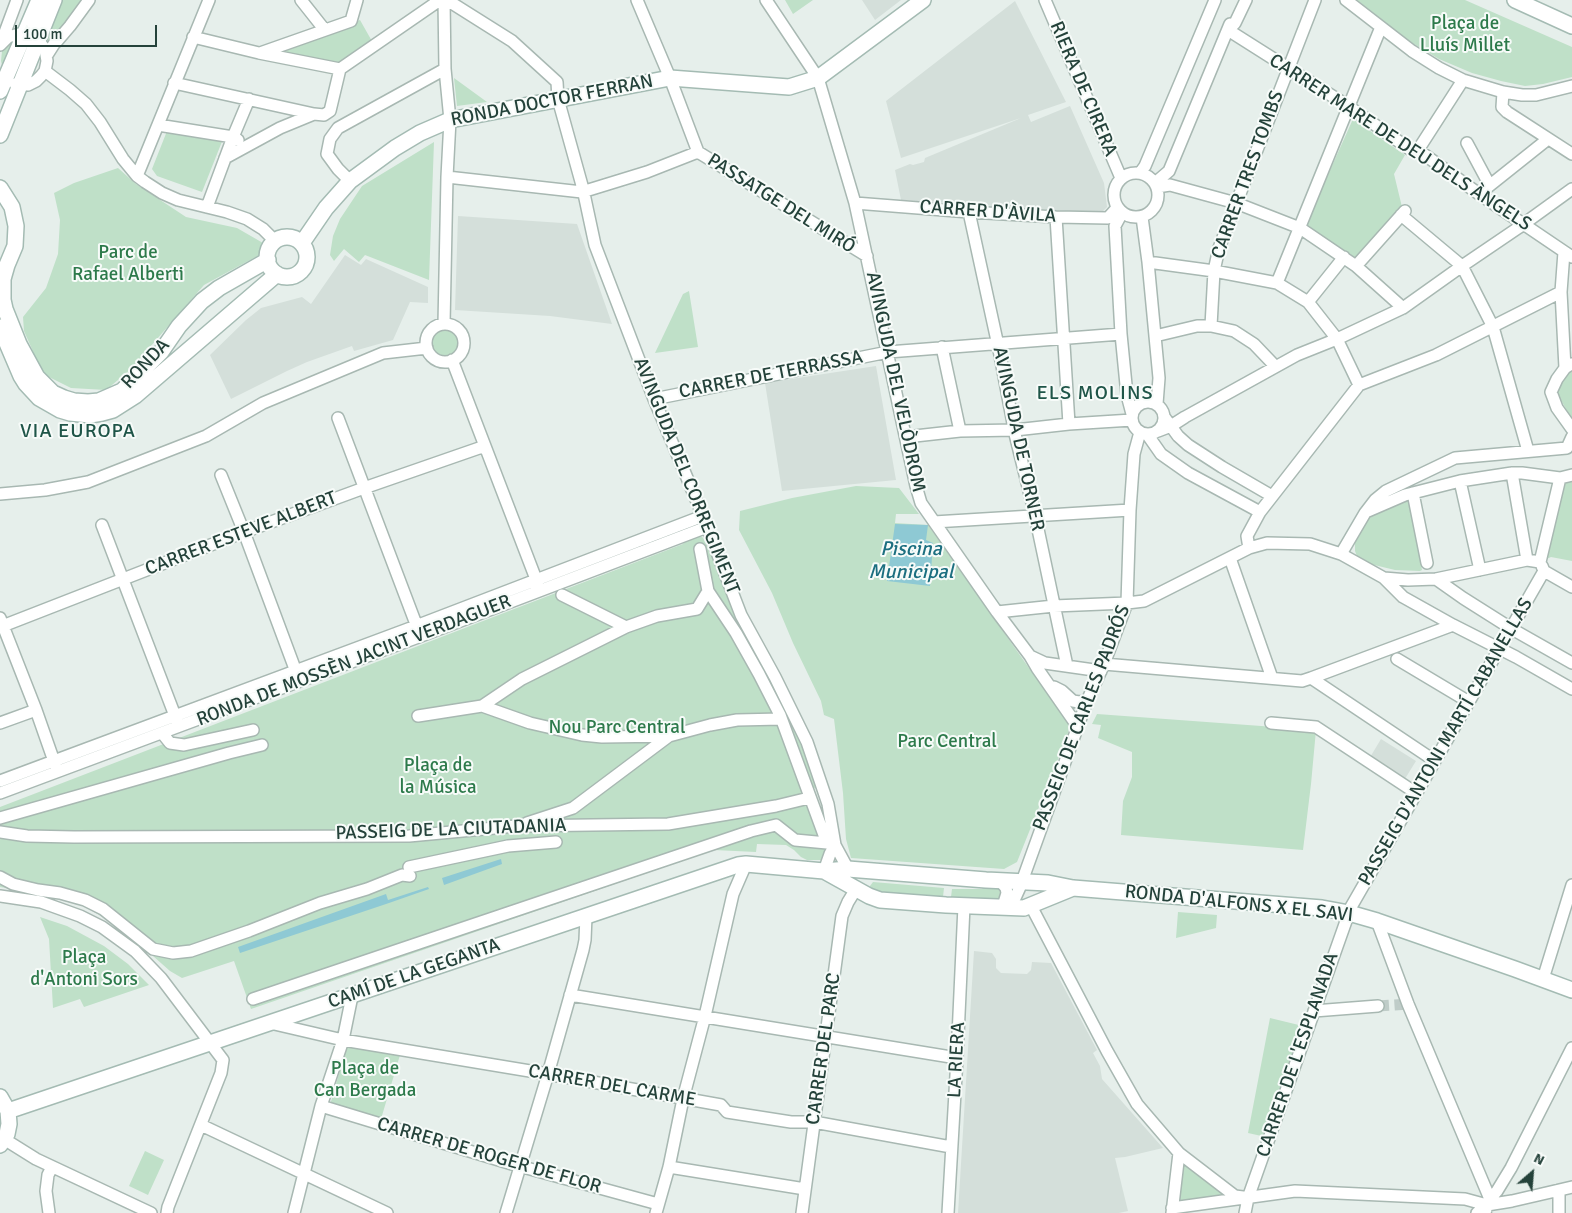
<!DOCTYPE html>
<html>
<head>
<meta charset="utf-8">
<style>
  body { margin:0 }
  #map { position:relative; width:1572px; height:1213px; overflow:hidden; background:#e6efeb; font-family:Signika,sans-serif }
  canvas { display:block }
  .north { position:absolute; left:1507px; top:1148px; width:50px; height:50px; -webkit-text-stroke:4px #f7fbf9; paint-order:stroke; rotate:27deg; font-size:14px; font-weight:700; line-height:20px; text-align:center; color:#24423a }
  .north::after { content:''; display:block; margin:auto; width:18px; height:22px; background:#24423a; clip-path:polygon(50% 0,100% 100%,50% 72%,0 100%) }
  .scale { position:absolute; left:15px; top:25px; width:142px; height:22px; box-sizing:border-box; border:2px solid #24423a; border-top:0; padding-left:6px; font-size:15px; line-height:18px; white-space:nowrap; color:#24423a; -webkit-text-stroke:4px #f7fbf9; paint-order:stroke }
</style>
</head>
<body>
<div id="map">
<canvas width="1572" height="1213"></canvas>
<div class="north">N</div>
<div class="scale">100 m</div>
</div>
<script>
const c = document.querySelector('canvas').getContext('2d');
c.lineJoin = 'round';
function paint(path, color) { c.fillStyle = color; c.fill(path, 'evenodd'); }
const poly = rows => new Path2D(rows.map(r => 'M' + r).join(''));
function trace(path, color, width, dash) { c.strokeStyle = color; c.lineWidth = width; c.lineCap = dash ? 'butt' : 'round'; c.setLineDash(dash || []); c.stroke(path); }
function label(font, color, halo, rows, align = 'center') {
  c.font = font + ' Signika,sans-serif'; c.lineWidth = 4; c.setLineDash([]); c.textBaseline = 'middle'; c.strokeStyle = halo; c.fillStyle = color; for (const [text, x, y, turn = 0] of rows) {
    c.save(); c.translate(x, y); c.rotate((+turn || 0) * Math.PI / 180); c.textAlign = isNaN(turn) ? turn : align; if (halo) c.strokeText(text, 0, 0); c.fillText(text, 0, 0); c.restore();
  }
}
const built = poly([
  [862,0,901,0,875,20],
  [1015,1,1066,102,1028,115,1031,122,1070,106,1104,183,1107,207,1101,213,901,200,895,170,910,164,913,165,924,162,925,158,1021,118,901,158,886,101],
  [458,216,577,224,612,324,550,316,455,310],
  [345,255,361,265,366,259,428,287,428,303,410,302,393,340,354,351,352,346,307,362,287,371,231,399,210,355,246,320,261,308,302,297,311,304],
  [876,366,896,480,782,491,765,383],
  [1381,739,1416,761,1403,782,1369,759],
  [974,951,992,953,996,959,996,968,1001,973,1027,974,1031,970,1032,962,1051,963,1097,1050,1093,1053,1100,1066,1102,1079,1163,1148,1125,1157,1115,1158,1128,1211,1119,1213,958,1213]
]);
const green = poly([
  [59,0,84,0,49,44,44,37],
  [785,0,813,0,793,14],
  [1357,0,1465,0,1572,47,1572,77,1543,84,1525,86,1501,81,1472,73,1439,59,1409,41],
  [360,20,373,43,335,67,273,52],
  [14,41,3,70,1,61,2,51,8,44],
  [454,78,487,102,457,106],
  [1353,119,1405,155,1394,174,1402,207,1354,262,1305,226],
  [167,131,223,139,202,192,157,176,152,169],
  [434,142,429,280,365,255,359,262,344,249,334,261,330,255,333,236,340,219,362,186],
  [118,168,136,184,186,217,237,228,263,243,261,254,204,285,130,370,106,390,71,388,43,374,24,331,23,317,46,288,58,254,60,220,54,193,74,183],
  [689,291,698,347,655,353,683,294],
  '431 342a14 14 0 1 1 28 0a14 14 0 1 1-28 0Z',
  [1572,368,1572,420,1556,391,1558,385],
  [1572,475,1572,561,1551,557,1540,562,1560,478],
  [856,486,899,488,919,514,896,514,895,523,928,525,1029,668,1067,717,1070,724,1067,737,1017,862,1004,869,851,858,846,839,843,793,834,719,824,715,821,701,793,643,772,593,739,530,740,511,792,498],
  [1409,498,1422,570,1420,571,1395,570,1366,563,1358,559,1355,551,1355,543,1369,518,1399,500],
  [696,535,702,537,706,541,723,583,802,744,817,787,810,790,827,827,825,860,807,860,801,857,794,850,786,845,757,844,756,852,714,850,251,1009,234,961,182,978,170,971,128,934,106,919,82,905,56,896,0,887,0,807,683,544,686,539],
  [1097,714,1316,730,1311,784,1303,850,1121,835,1123,801,1132,777,1132,752,1098,738,1101,725,1092,724],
  [873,882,944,888,943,897,873,892,870,890,870,886],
  [985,886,999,888,1001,890,1001,895,999,899,996,901,951,897,952,889,982,889],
  [1178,912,1217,915,1216,928,1176,938],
  [40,917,67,926,104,946,128,964,149,985,84,1007,80,999,53,1008,49,939],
  [1270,1018,1303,1026,1266,1137,1248,1133],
  [347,1046,400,1055,381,1119,330,1105],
  [145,1151,164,1160,148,1195,129,1186],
  [1182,1162,1228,1195,1179,1203]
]);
const water = poly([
  [895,524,928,525,926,540,933,543,930,586,887,581],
  [501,859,502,864,444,885,442,878],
  [428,887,429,889,389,903,240,953,238,947,386,894,388,900]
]);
const streetTunnel = poly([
  [1378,1006,1408,1004]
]);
const street = poly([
  [301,0,324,29],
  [444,0,445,69,450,120,447,177,444,324],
  [447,0,512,41,557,82,558,99,583,189,595,245,654,399,703,516,741,615,775,677,807,742,828,804,835,845,848,869],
  [637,0,670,78,698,152],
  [766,0,818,78,855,203,916,486,921,503,997,612,1030,656,1037,668,1078,727],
  [1045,0,1121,178],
  [1246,0,1235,23,1228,30,1348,106,1411,150,1418,150,1479,194,1572,257],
  [1346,0,1412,51,1439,68,1463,80,1503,92,1522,95,1536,95,1572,86],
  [193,37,259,53,340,69],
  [1,43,17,0],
  [0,45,8,37,19,34,24,34,37,39,45,49,47,61,45,71,41,76,36,81,28,85,15,84],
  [260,53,351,21,357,0],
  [47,55,54,44,58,40,70,26,89,0],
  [45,71,70,90,86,104,100,122,123,159,137,176,145,182,162,193,178,200,227,212,247,219,263,229,275,241],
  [174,83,314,114],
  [1503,92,1502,107,1507,112,1572,154],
  [158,125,233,137,238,140],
  [1467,143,1489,184],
  [1418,150,1463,80],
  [225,158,280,128,314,114,324,115,330,111,340,69,440,0],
  '1114 195a22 22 0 1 1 44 0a22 22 0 1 1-44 0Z',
  [1140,173,1145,166,1215,0],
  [137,176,209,0],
  [447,177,582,192,647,172,698,152,867,256],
  [350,181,338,169,327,154,330,139,338,128,445,69],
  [1155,183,1169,171,1230,24],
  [1157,187,1170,185,1236,203,1300,228,1356,266,1403,308],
  [1479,194,1548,139],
  [855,203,969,212,1056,217,1108,218,1117,208],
  [207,207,233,137,249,99],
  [969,212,999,350,1015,434,1035,515,1067,666],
  [1122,213,1115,226,1121,334,1127,395,1132,414],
  [1401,215,1462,266,1493,327,1528,451],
  [1056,217,1069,424],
  [1142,217,1148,262,1159,378,1157,404],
  [1564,252,1561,292,1565,368],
  [1148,262,1214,271,1277,283,1308,302,1337,339,1359,385],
  [1356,266,1405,211],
  [1277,283,1381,27],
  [1308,302,1344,257],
  '426 343a19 19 0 1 1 38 0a19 19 0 1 1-38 0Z',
  [1211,326,1214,271,1219,248,1315,0],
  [1155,336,1197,326,1211,326,1234,331,1254,344,1275,366],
  [942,347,960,431],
  [452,360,539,587],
  [1571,364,1565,368,1557,379,1551,392,1557,408,1572,429],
  [654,399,888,352,1121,334],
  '1132 418a16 16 0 1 1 32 0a16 16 0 1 1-32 0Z',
  [338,418,419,632],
  [1165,418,1178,436,1188,445,1222,467,1272,496],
  [1158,431,1171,426,1185,417,1297,355,1337,339,1403,308,1462,266,1518,228,1572,189],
  [1147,434,1161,454,1188,473,1260,512],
  [906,437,960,431,1015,430,1069,424,1132,420],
  [1512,473,1527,560],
  [221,475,244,532,298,677],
  [1460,481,1480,570],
  [1413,493,1427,563],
  [0,494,45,490,88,482,206,436,263,403,383,353,427,348],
  [1368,511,1405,495,1460,481,1512,473,1522,473,1560,478,1572,475],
  [934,522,1130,510],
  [102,525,177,721],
  [1249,548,1247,536,1260,512,1359,385,1436,355,1561,292],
  [1341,554,1365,513,1375,500,1386,491,1455,458,1567,448,1572,437],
  [1230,558,1272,678],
  [1540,562,1560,478],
  [1542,566,1544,571,1572,587],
  [1384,578,1408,580,1436,579,1527,560,1540,562],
  [1436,579,1463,598,1512,629,1572,663],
  [562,595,626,627],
  [997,612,1054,606,1127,603,1144,601,1249,548,1267,543,1310,544,1341,554,1384,578,1403,597,1453,625,1516,657,1572,689],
  [0,618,36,710,56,767],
  [0,627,244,532,364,488,485,446],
  [1030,656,1045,663,1101,671],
  [1397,659,1469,702],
  [1104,664,1302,681,1311,678,1453,625],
  [1311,678,1435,761],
  [1054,687,1062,691,1073,701,1079,702,1087,701],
  [482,706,522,679,626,627,657,616,697,609,708,591,700,549],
  [418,716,482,706,530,723,582,735,602,737,669,736,710,725,737,720,781,719],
  [0,723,36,710],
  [1271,723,1316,727,1416,793],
  [162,733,170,743,184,745,253,730],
  [0,781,416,626,703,516],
  [0,793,421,636,707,527],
  [0,818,229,753,262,745],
  [527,823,573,808,669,736],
  [0,832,27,836,74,837,409,836,516,826,668,824,776,806,809,798],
  [409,867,508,846,556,842],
  [824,871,830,854,835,845],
  [0,877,13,884,38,890,60,893,85,900,103,909,153,949,173,953,191,951,249,931,320,903,367,889,402,875,410,876],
  [1000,881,1006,888,1007,893,1003,906],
  [0,896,41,902,80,916,102,927,135,951,161,978,223,1060,221,1073,168,1207,167,1213],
  [1001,906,1010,903,1015,898,1020,887,1087,701,1104,664,1127,603,1130,510,1134,454,1140,432],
  [1031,906,1107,1051,1137,1104,1179,1153,1235,1196,1243,1197],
  [1377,921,1408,1004,1490,1199],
  [1543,979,1572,885],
  [570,995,957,1058],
  [253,999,751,831,776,825,795,840,827,843,780,715,759,674,736,633,708,591],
  [1314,1011,1378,1006],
  [270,1023,343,1040,548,1074,721,1105,727,1112,791,1122,814,1122,951,1147],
  [321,1106,512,1164,658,1204],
  [201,1125,387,1213],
  [4,1139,36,1159,151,1213],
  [669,1167,805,1189],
  [1487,1204,1490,1199,1497,1191,1511,1168,1572,1048],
  [1172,1208,1295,1191,1465,1199,1487,1205,1512,1201,1572,1187],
  [49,1213,46,1191,48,1175,52,1167],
  [294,1213,321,1106,343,1040,352,996],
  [506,1213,548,1074,583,950,585,940,586,916],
  [656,1213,669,1167,683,1099,705,1016,733,894,746,864],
  [802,1213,842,916,848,902,856,889],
  [948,1213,957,1058,964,906],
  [1172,1213,1179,1153],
  [1245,1213,1248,1198,1351,907,1544,571],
  [1477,1213,1487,1205,1485,1213],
  [1559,1213,1559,1190]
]);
const secondary = poly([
  [1515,0,1572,26],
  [0,91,39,0],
  [0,135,54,0],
  [0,188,12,207,16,226,15,246,7,265,2,272],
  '267 257a20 20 0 1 1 40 0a20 20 0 1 1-40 0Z',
  [302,243,326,208,350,181,395,148,420,133,450,120,670,78,789,87,818,78,923,0],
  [7,265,3,279,3,300,5,309,19,344,37,377,53,393,64,398,74,401,88,402,99,401,122,391,161,352,179,326,202,301,219,288,268,260],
  [0,327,21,376,26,384,39,398,60,410,70,413,90,415,102,413,113,410,135,396,277,274],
  [824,871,869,896,880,900,946,905,1024,908,1073,888],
  [0,1097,8,1111,9,1124,7,1134,0,1145],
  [8,1111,738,865,746,864,824,871,848,869,986,880,1048,883,1073,888,1322,908,1349,913,1377,921,1515,969,1572,990]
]);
const parkNames = [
  ["Plaça de",1465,24],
  ["Lluís Millet",1465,46],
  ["Parc de",128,253],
  ["Rafael Alberti",128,275],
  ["Nou Parc Central",617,728],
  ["Parc Central",947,742],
  ["Plaça de",438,766],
  ["la Música",438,788],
  ["Plaça",84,958],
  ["d'Antoni Sors",84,980],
  ["Plaça de",365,1069],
  ["Can Bergada",365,1091]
];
const streetNames = [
  ["RIERA DE CIRERA",1083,89,67],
  ["RONDA DOCTOR FERRAN",552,101,-11],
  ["CARRER MARE DE DEU DELS ÀNGELS",1400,143,33],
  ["CARRER TRES TOMBS",1248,175,-70],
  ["PASSATGE DEL MIRÓ",781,204,32],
  ["CARRER D'ÀVILA",988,212,4],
  ["RONDA",146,364,-47],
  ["CARRER DE TERRASSA",771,375,-11],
  ["AVINGUDA DEL VELÒDROM",895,382,78],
  ["AVINGUDA DE TORNER",1018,439,78],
  ["AVINGUDA DEL CORREGIMENT",686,476,68],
  ["CARRER ESTEVE ALBERT",241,534,-21],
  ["RONDA DE MOSSÈN JACINT VERDAGUER",354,661,-21],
  ["PASSEIG DE CARLES PADRÓS",1082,718,-69],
  ["PASSEIG D'ANTONI MARTÍ CABANELLAS",1446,742,-60],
  ["PASSEIG DE LA CIUTADANIA",451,830,-2],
  ["RONDA D'ALFONS X EL SAVI",1239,904,6],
  ["CAMÍ DE LA GEGANTA",414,974,-19],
  ["CARRER DEL PARC",824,1049,-82],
  ["CARRER DE L'ESPLANADA",1298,1055,-71],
  ["LA RIERA",957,1060,-87],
  ["CARRER DEL CARME",612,1086,10],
  ["CARRER DE ROGER DE FLOR",489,1156,16]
];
const neighbourhoodNames = [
  ["ELS MOLINS",1095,394],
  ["VIA EUROPA",78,432]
];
const waterNames = [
  ["Piscina",911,550],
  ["Municipal",911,573]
];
paint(built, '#d4dfda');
paint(green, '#bfe0c8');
paint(water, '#8ec9d4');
trace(streetTunnel, '#bfccc8', 11, [11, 5.5]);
trace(street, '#a8b8b2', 14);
trace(secondary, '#a4bbb3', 18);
trace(street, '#fff', 11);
trace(secondary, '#fff', 15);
label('19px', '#2d7a4b', '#f7fbf9', parkNames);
label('19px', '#24423a', '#f7fbf9', streetNames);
c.letterSpacing = '1px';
label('20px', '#1f5548', '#f7fbf9', neighbourhoodNames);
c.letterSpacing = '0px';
label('italic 20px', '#1c6f80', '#f7fbf9', waterNames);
</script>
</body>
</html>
